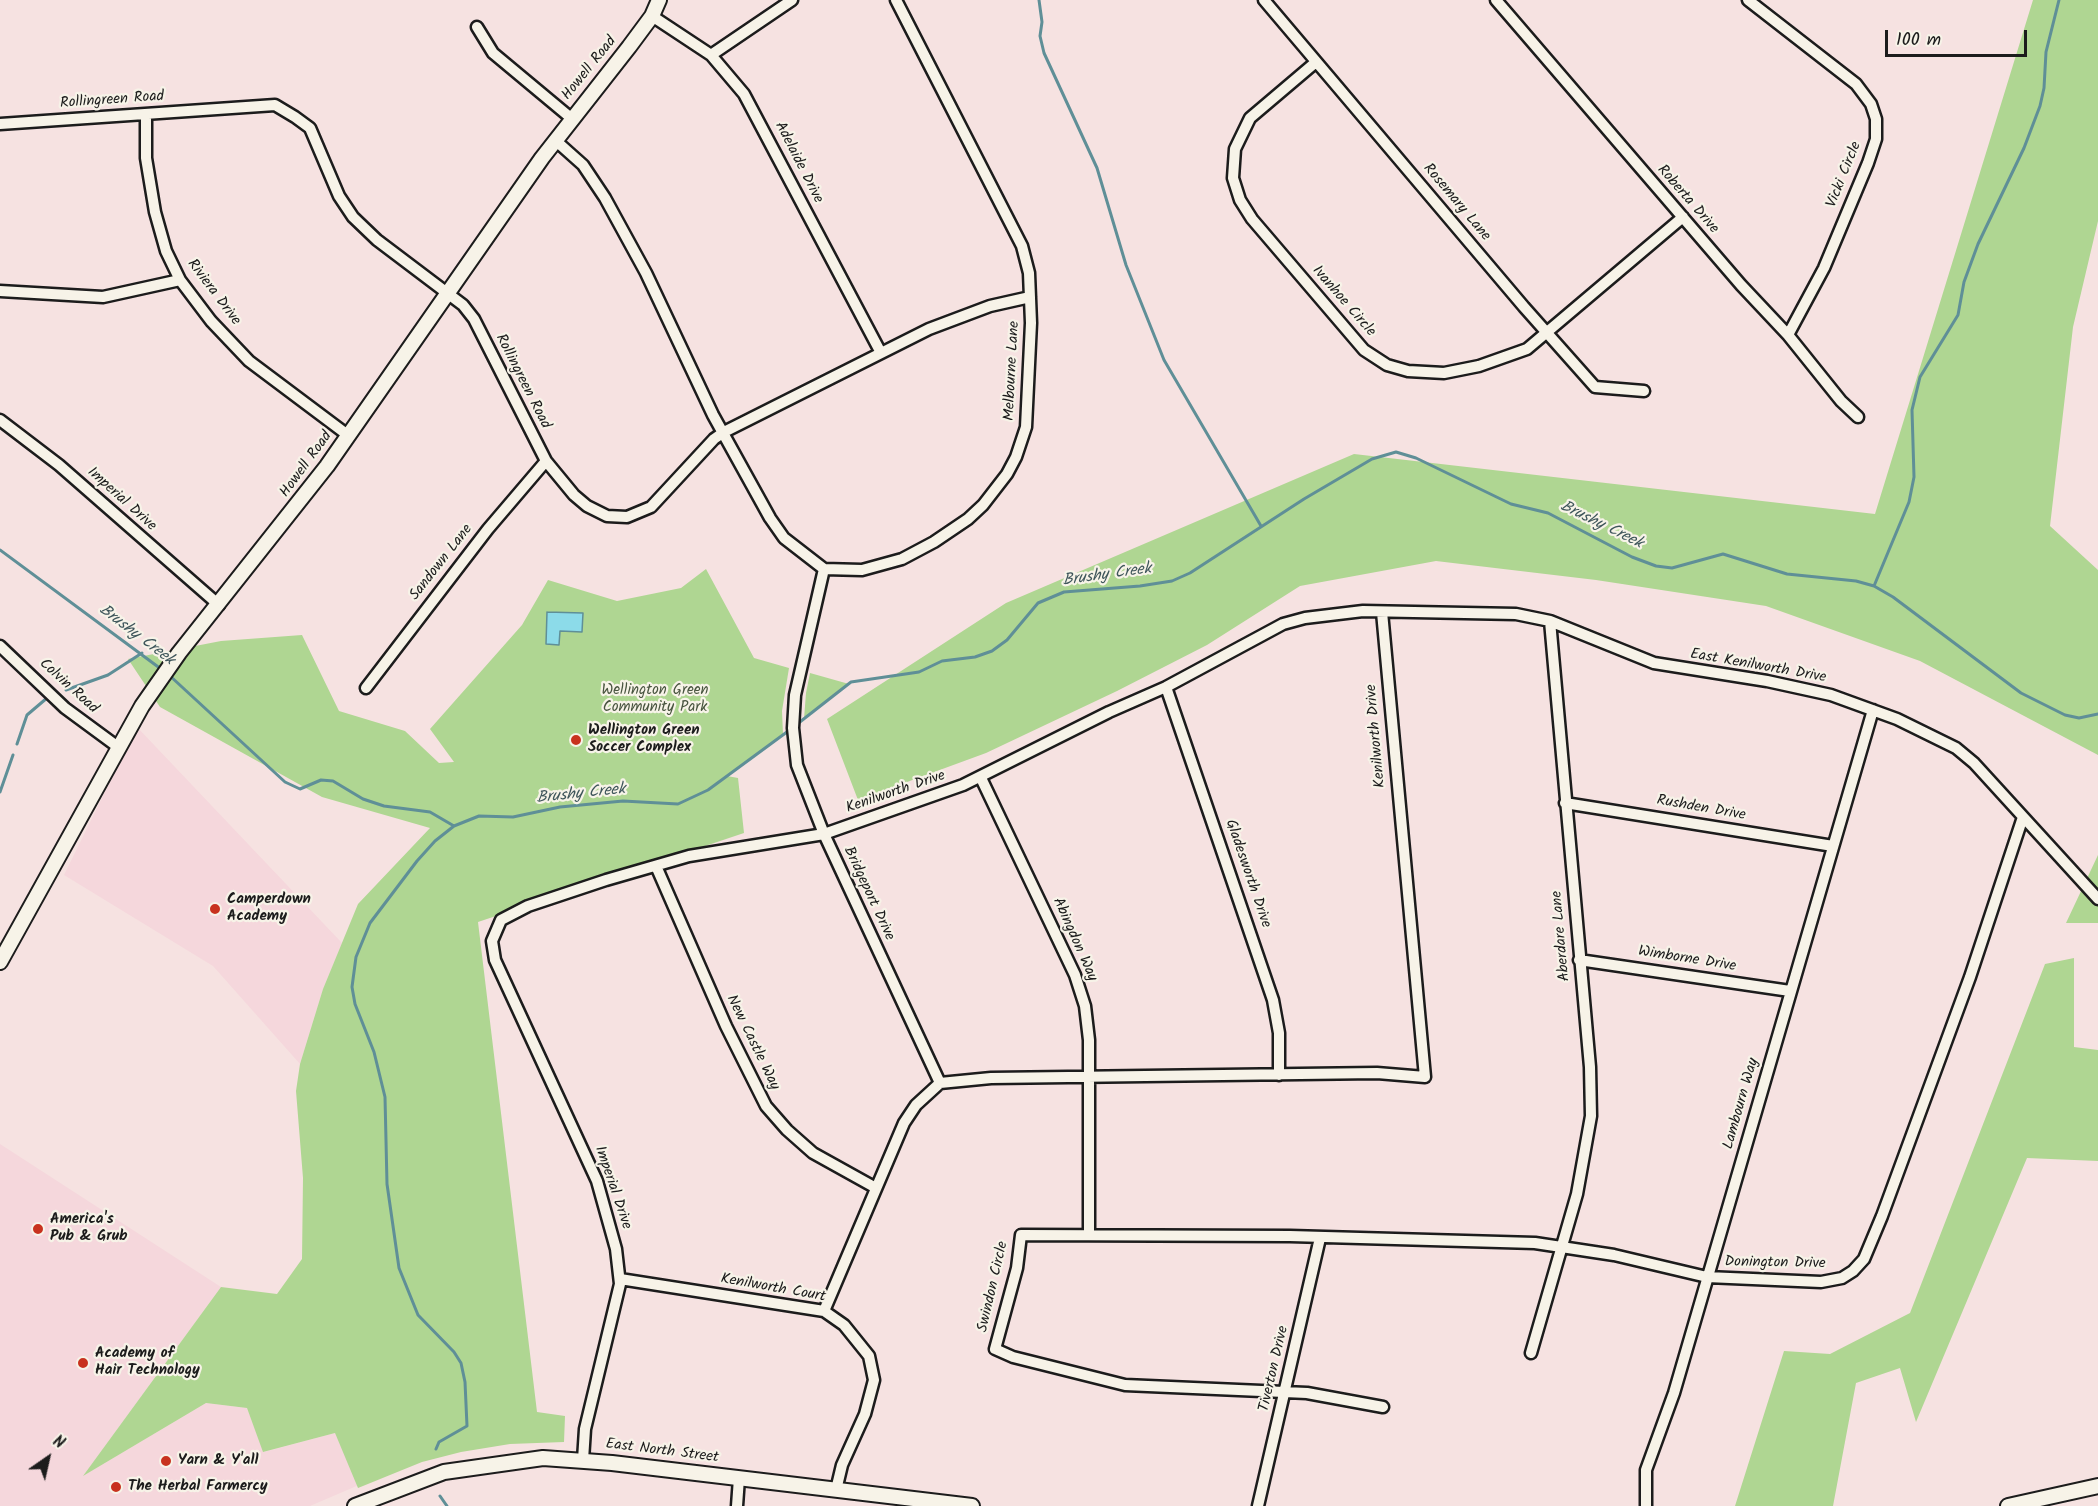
<!DOCTYPE html>
<html>
<head>
<meta charset="utf-8">
<style>
  body { margin:0 }
  #map { position:relative; width:2098px; height:1506px; overflow:hidden; background:#f6e2e1; font-family:Kalam,sans-serif }
  canvas { display:block }
  .north { position:absolute; left:18px; top:1428px; width:60px; height:60px; -webkit-text-stroke:4px #f7f3e8; paint-order:stroke; rotate:34deg; font-size:16px; font-weight:700; line-height:24px; text-align:center; color:#1c1c1c }
  .north::after { content:''; display:block; margin:auto; width:21px; height:27px; background:#1c1c1c; clip-path:polygon(50% 0,100% 100%,50% 72%,0 100%) }
  .scale { position:absolute; left:1885px; top:30px; width:142px; height:27px; box-sizing:border-box; border:3px solid #1c1c1c; border-top:0; padding-left:8px; font-size:18px; line-height:21px; white-space:nowrap; color:#1c1c1c; -webkit-text-stroke:4px #f7f3e8; paint-order:stroke }
</style>
</head>
<body>
<div id="map">
<canvas width="2098" height="1506"></canvas>
<div class="north">N</div>
<div class="scale">100 m</div>
</div>
<script>
const c = document.querySelector('canvas').getContext('2d');
c.lineJoin = 'round';
function paint(path, color) { c.fillStyle = color; c.fill(path, 'evenodd'); }
const poly = rows => new Path2D(rows.map(r => 'M' + r).join(''));
function trace(path, color, width, dash) { c.strokeStyle = color; c.lineWidth = width; c.lineCap = dash ? 'butt' : 'round'; c.setLineDash(dash || []); c.stroke(path); }
function label(font, color, halo, rows, align = 'center') {
  c.font = font + ' Kalam,sans-serif'; c.lineWidth = 4.5; c.setLineDash([]); c.textBaseline = 'middle'; c.strokeStyle = halo; c.fillStyle = color; for (const [text, x, y, turn = 0] of rows) {
    c.save(); c.translate(x, y); c.rotate((+turn || 0) * Math.PI / 180); c.textAlign = isNaN(turn) ? turn : align; if (halo) c.strokeText(text, 0, 0); c.fillText(text, 0, 0); c.restore();
  }
}
const built = poly([
  [137,727,342,943,323,989,300,1064,213,966,64,875],
  [0,1144,221,1287,84,1475,206,1403,247,1408,264,1452,335,1433,359,1485,310,1506,0,1506]
]);
const green = poly([
  [2033,0,2098,0,2098,221,2073,327,2050,526,2098,570,2098,755,1920,661,1766,606,1596,580,1436,561,1300,586,1207,645,1117,691,986,753,858,800,827,719,1006,603,1354,454,1875,514],
  [706,569,754,658,789,668,782,711,783,734,727,776,738,778,744,833,478,922,537,1412,565,1416,564,1442,510,1444,461,1452,422,1462,358,1488,335,1433,263,1452,247,1408,206,1403,83,1476,221,1287,277,1294,302,1259,303,1178,296,1091,300,1064,323,989,358,904,430,828,322,797,160,707,128,659,221,641,302,635,339,711,405,731,439,763,454,762,430,729,522,625,548,580,617,601,681,588],
  [810,673,849,684,804,719,806,693],
  [2098,855,2098,923,2066,923],
  [2074,958,2074,1047,2098,1050,2098,1161,2027,1158,1916,1422,1900,1368,1856,1383,1833,1506,1735,1506,1784,1351,1830,1354,1910,1313,2045,964]
]);
const water = poly([
  [547,612,583,613,582,632,560,631,559,645,546,644,547,612]
]);
const stream = poly([
  [1039,0,1042,22,1040,36,1044,53,1097,168,1126,265,1164,360,1261,526],
  [0,550,161,669],
  [1874,586,1909,502,1914,477,1912,410,1920,377,1958,315,1964,282,1978,244,2024,148,2040,106,2044,88,2046,52,2059,0],
  [169,675,285,782,300,789,321,780,333,781,363,799,384,806,430,812,454,826],
  [66,690,108,675,142,653],
  [796,725,851,682,919,672,942,661,975,657,992,651,1007,640,1038,603,1064,592,1140,586,1172,581,1190,573,1304,499,1372,459,1396,452,1416,458,1511,504,1548,513,1632,557,1656,566,1672,568,1723,554,1787,574,1856,581,1874,586,1893,597,2021,693,2065,715,2079,718,2098,714],
  [17,744,27,715,47,698],
  [0,792,13,755],
  [436,1449,439,1442,467,1426,465,1382,461,1363,454,1352,418,1315,399,1268,387,1184,385,1097,374,1052,355,1004,352,987,356,957,370,923,417,861,435,841,454,826,479,816,513,817,560,807,623,801,678,804,708,790,791,729],
  [440,1496,447,1506]
]);
const minor = poly([
  [1264,0,1524,307,1595,387,1644,391],
  [1496,0,1741,285,1788,335,1841,401,1858,417],
  [1748,0,1856,84,1871,104,1876,119,1876,139,1868,163,1824,268,1788,335],
  [652,16,711,55,744,94,881,353],
  [477,27,493,53,571,118],
  [711,55,792,0],
  [1316,62,1250,118,1235,149,1233,178,1240,200,1252,219,1364,350,1387,365,1408,371,1444,373,1479,366,1527,349,1683,217],
  [146,114,146,158,155,212,166,251,180,280,211,321,249,361,349,436],
  [0,124,275,105,295,117,310,128,339,196,353,217,377,240,463,305,474,319,546,461,574,495,587,506,607,516,627,517,651,507,714,439,724,432,929,329,990,306,1030,297],
  [555,140,583,165,605,198,646,273,713,415,770,518,784,538,824,569,862,570,902,559,934,542,968,519,983,505,1007,474,1016,457,1026,427,1031,323,1029,273,1022,246,896,0],
  [0,291,103,297,180,280],
  [0,420,59,465,219,605],
  [824,569,795,695,793,728,797,765,824,834,940,1083],
  [0,646,65,708,118,747],
  [1166,687,1273,1000,1279,1033,1279,1075],
  [366,688,488,529,546,461],
  [981,778,1075,975,1085,1006,1089,1040,1089,1235],
  [1565,803,1833,846],
  [656,866,726,1026,766,1106,787,1130,813,1153,876,1188],
  [1579,960,1790,991],
  [620,1279,824,1311,844,1325,869,1356,874,1380,865,1414,842,1465,836,1490],
  [824,1311,904,1123,916,1105,940,1083,991,1078,1377,1073,1425,1077,1382,612],
  [1531,1353,1577,1194,1591,1116,1590,1067,1550,621],
  [1383,1407,1307,1393,1125,1385,1013,1357,995,1349,1017,1268,1021,1235,1290,1236,1535,1243,1614,1255,1707,1277,1821,1282,1842,1278,1853,1271,1864,1259,1882,1216,1970,977,2023,817],
  [583,1460,585,1429,620,1284,616,1249,597,1181,495,960,492,941,501,920,528,906,606,880,689,856,824,834,963,785,1109,712,1166,687,1283,624,1305,618,1363,611,1516,614,1550,621,1654,663,1767,681,1831,695,1897,719,1956,748,1974,763,2098,899],
  [737,1506,739,1478],
  [1258,1506,1320,1238],
  [1646,1506,1646,1470,1674,1393,1873,710]
]);
const secondary = poly([
  [0,962,142,706,179,653,327,466,542,158,629,47,652,16,659,0],
  [355,1506,444,1472,543,1458,612,1463,972,1506],
  [2008,1506,2098,1486]
]);
const markers = [
  [576,740,6,"#c8321e"],
  [215,909,6,"#c8321e"],
  [38,1229,6,"#c8321e"],
  [83,1363,6,"#c8321e"],
  [166,1461,6,"#c8321e"],
  [116,1487,6,"#c8321e"]
];
const streetNames = [
  ["Howell Road",590,69,-51],
  ["Rollingreen Road",112,101,-4],
  ["Adelaide Drive",798,163,63],
  ["Vicki Circle",1845,175,-68],
  ["Roberta Drive",1687,200,49],
  ["Rosemary Lane",1456,203,50],
  ["Riviera Drive",213,293,53],
  ["Ivanhoe Circle",1343,302,49],
  ["Melbourne Lane",1013,371,-87],
  ["Rollingreen Road",522,382,63],
  ["Howell Road",307,465,-54],
  ["Imperial Drive",121,500,42],
  ["Sandown Lane",442,563,-52],
  ["East Kenilworth Drive",1758,667,10],
  ["Colvin Road",68,687,42],
  ["Kenilworth Drive",1377,736,-95],
  ["Kenilworth Drive",896,793,-19],
  ["Rushden Drive",1701,809,10],
  ["Gladesworth Drive",1247,874,71],
  ["Bridgeport Drive",868,894,65],
  ["Aberdare Lane",1562,936,-95],
  ["Abingdon Way",1074,940,66],
  ["Wimborne Drive",1687,960,9],
  ["New Castle Way",752,1043,64],
  ["Lambourn Way",1742,1104,-74],
  ["Imperial Drive",612,1188,71],
  ["Donington Drive",1775,1264,1],
  ["Swindon Circle",994,1287,-77],
  ["Kenilworth Court",773,1289,10],
  ["Tiverton Drive",1275,1369,-77],
  ["East North Street",662,1452,7]
];
const parkNames = [
  ["Wellington Green",655,691],
  ["Community Park",655,708]
];
const poiNames = [
  ["Wellington Green",588,731],
  ["Soccer Complex",588,748],
  ["Camperdown",227,900],
  ["Academy",227,917],
  ["America's",50,1220],
  ["Pub & Grub",50,1237],
  ["Academy of",95,1354],
  ["Hair Technology",95,1371],
  ["Yarn & Y'all",178,1461],
  ["The Herbal Farmercy",128,1487]
];
const waterNames = [
  ["Brushy Creek",1601,526,26],
  ["Brushy Creek",1107,576,-8],
  ["Brushy Creek",136,636,37],
  ["Brushy Creek",581,795,-6]
];
paint(built, '#f5d7dc');
paint(green, '#afd692');
paint(water, '#8cdbe9');
trace(water, '#5f8f97', 1.5);
trace(stream, '#5f8f97', 3);
trace(minor, '#1c1c1c', 15);
trace(secondary, '#1c1c1c', 18);
trace(minor, '#f7f3e8', 10);
trace(secondary, '#f7f3e8', 14);
for (const [x, y, r, color] of markers) { const dot = new Path2D(); dot.arc(x, y, r, 0, 2 * Math.PI); c.fillStyle = color; c.fill(dot); trace(dot, '#f7f3e8', 2); }
label('15px', '#1c1c1c', '#f7f3e8', streetNames);
label('15px', '#48543f', '#f7f3e8', parkNames);
label('bold 15px', '#1c1c1c', '#f7f3e8', poiNames, 'left');
label('italic 16px', '#3e555a', '#f7f3e8', waterNames);
</script>
</body>
</html>
